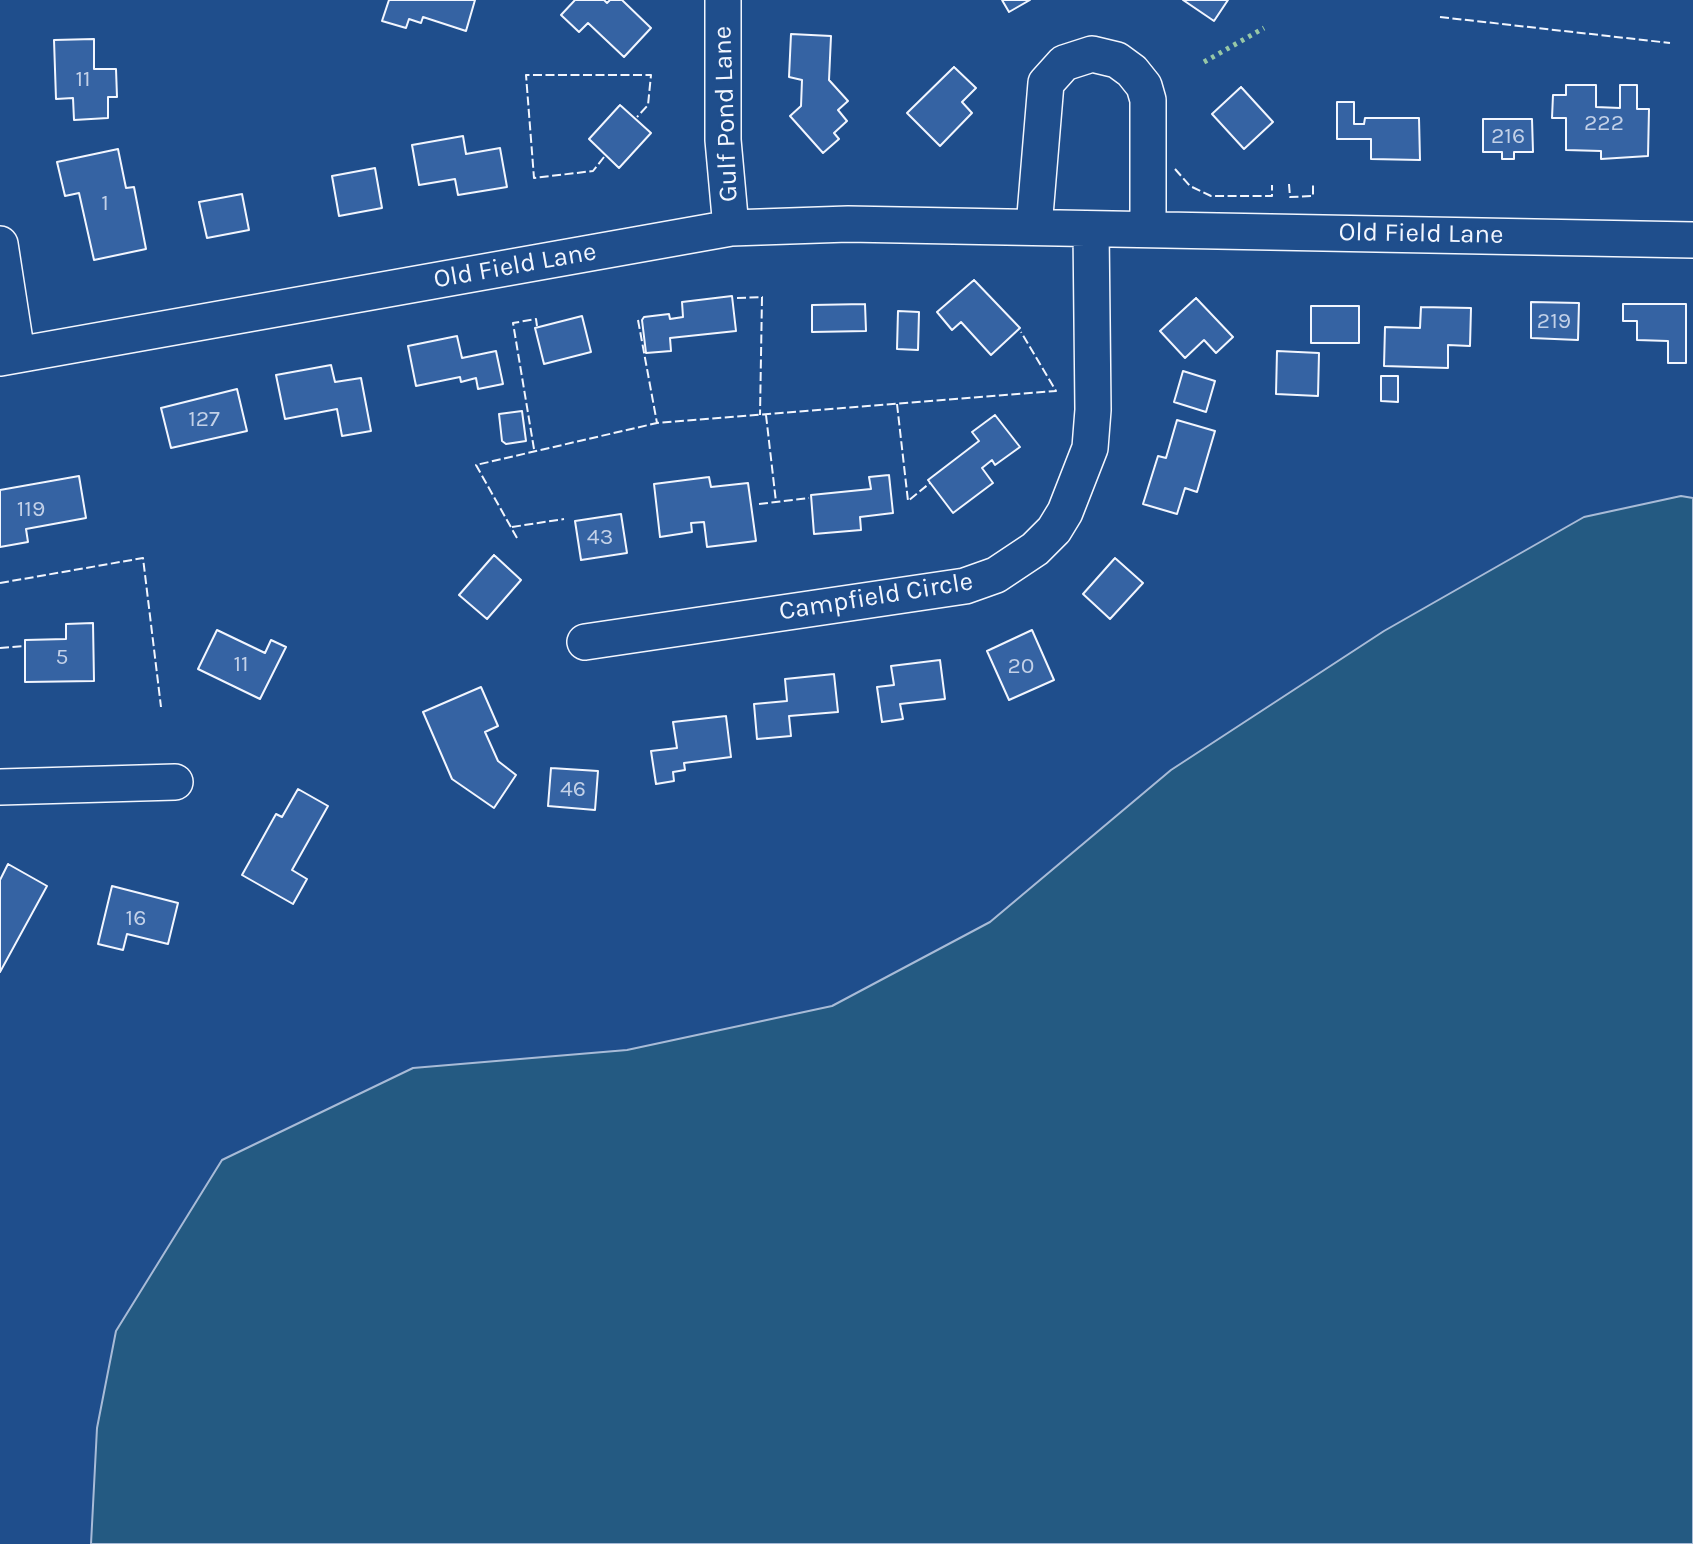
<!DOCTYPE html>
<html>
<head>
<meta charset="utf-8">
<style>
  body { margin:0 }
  canvas { display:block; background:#1f4e8c }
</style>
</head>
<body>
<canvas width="1693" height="1544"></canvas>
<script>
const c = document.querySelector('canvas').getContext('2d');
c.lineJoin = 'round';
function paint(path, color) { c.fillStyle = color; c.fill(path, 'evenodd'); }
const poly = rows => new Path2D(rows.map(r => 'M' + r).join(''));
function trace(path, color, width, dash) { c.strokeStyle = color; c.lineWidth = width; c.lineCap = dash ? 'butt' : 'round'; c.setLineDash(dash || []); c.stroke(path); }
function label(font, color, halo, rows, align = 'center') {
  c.font = font + ' Karla,sans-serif'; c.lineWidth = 5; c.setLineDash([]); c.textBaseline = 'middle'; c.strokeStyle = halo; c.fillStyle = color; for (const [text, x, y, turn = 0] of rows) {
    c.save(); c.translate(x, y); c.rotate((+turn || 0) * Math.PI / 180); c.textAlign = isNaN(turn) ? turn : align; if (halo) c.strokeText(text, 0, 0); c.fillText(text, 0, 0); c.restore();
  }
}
const green = poly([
  [1681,496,1693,498,1693,1544,91,1544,97,1428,116,1331,222,1160,413,1068,627,1050,832,1006,990,922,1171,770,1384,631,1584,517,1681,496]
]);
const building = poly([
  [389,0,475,0,466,31,423,17,421,23,409,19,406,28,382,21,389,0],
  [575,0,604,0,607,3,610,0,622,0,651,28,624,57,588,23,579,32,561,15,575,0],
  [1002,0,1030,0,1009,12,1002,0],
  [1183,0,1228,0,1214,21,1183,0],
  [791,34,831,36,829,80,848,101,838,110,847,121,834,133,839,139,823,153,790,116,801,106,802,80,789,77,791,34],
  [94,39,94,69,116,69,117,97,108,97,108,118,74,120,73,98,56,99,54,40,94,39],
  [954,67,976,88,962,102,972,113,940,146,907,113,954,67],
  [1566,85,1596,85,1596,107,1620,108,1620,85,1637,85,1637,109,1649,109,1648,156,1601,159,1601,151,1566,150,1566,118,1552,118,1553,95,1566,95,1566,85],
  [1241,87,1273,122,1244,149,1212,114,1241,87],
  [1337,102,1354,102,1354,124,1364,124,1365,118,1419,118,1420,160,1371,159,1371,139,1337,139,1337,102],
  [620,105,651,133,619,168,589,139,620,105],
  [1483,119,1532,119,1533,152,1514,152,1514,159,1502,159,1502,152,1483,152,1483,119],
  [463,136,466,154,500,148,507,187,458,195,455,179,419,185,412,145,463,136],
  [118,149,126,188,134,187,146,249,94,260,79,193,65,196,57,162,118,149],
  [375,168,382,208,339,216,332,176,375,168],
  [242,194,249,230,207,238,199,202,242,194],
  [974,280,1020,328,991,355,961,322,952,330,937,312,974,280],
  [732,296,736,331,670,338,671,351,646,353,642,320,644,317,669,314,670,319,683,317,682,302,732,296],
  [1196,298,1233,337,1216,353,1204,340,1185,358,1160,331,1196,298],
  [1531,302,1579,303,1578,340,1531,338,1531,302],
  [865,304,866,331,812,332,812,305,865,304],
  [1623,304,1686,304,1686,363,1668,363,1668,341,1637,340,1637,321,1623,321,1623,304],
  [1311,306,1359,306,1359,343,1311,343,1311,306],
  [1421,307,1471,308,1470,346,1448,345,1448,368,1384,366,1385,327,1420,328,1421,307],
  [898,311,919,312,918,350,897,349,898,311],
  [582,316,591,352,544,364,535,328,582,316],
  [457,336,462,358,496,351,503,384,478,389,476,378,461,382,460,377,416,386,408,346,457,336],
  [1277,351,1319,353,1318,396,1276,394,1277,351],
  [331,365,335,382,361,378,371,431,342,436,337,409,285,419,276,375,331,365],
  [1183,371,1215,381,1206,412,1174,402,1183,371],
  [1381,376,1398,376,1398,402,1381,401,1381,376],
  [237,389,247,431,171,448,161,408,237,389],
  [522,411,526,441,506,444,502,441,499,414,522,411],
  [995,415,1020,447,995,465,992,460,982,468,993,483,953,513,928,480,979,441,972,432,995,415],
  [1177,420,1215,431,1197,492,1185,488,1177,514,1143,504,1158,456,1166,458,1177,420],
  [889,475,893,513,860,517,861,530,814,534,811,495,871,489,869,477,889,475],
  [79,476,86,518,26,529,28,542,0,547,0,490,79,476],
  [709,477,711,487,748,483,756,541,707,547,704,522,691,523,692,532,660,537,654,484,709,477],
  [621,514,627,553,581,560,575,521,621,514],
  [494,555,521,580,487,619,459,595,494,555],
  [1115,558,1143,583,1110,619,1083,594,1115,558],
  [93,623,94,681,25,682,25,640,66,639,66,624,93,623],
  [217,630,265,653,271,640,286,647,260,699,198,669,217,630],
  [1032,630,1054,680,1009,700,987,651,1032,630],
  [940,660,945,699,900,704,903,719,882,722,877,687,894,685,891,666,940,660],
  [834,674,838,712,789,716,791,736,757,739,754,704,787,701,785,679,834,674],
  [481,687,498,726,485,732,498,761,516,775,494,808,452,779,423,712,481,687],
  [726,716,731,757,684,763,685,770,673,772,674,781,656,784,651,751,677,748,673,722,726,716],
  [551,768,598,771,595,810,548,806,551,768],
  [298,789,328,806,292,870,307,879,293,904,242,875,276,814,282,817,298,789],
  [8,864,47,886,0,972,0,880,8,864],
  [112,886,178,903,168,944,127,934,123,950,98,944,112,886]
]);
const minor = poly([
  [723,0,723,140,731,228],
  [1034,227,1046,83,1064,63,1092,54,1117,60,1132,71,1144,86,1148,100,1148,228],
  [0,244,17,354],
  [0,358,731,228,848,224,1693,240],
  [585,642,965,586,996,575,1035,549,1054,530,1065,512,1090,448,1093,410,1091,229],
  [0,787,175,782]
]);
const hedge = poly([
  [1204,62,1264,28]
]);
const fence = poly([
  [1440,17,1670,43],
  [604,157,593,171,534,178,526,75,651,75,648,105,637,117],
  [1175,169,1190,186,1211,196,1272,196,1272,185],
  [1289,184,1290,197,1313,196,1313,184],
  [737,298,762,297,760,415],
  [638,320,657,423],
  [897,404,908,501,930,483],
  [766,415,776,502],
  [534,449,513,323,536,319,537,326],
  [759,504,809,498],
  [512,527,564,519],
  [517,538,476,465,657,423,1056,391,1021,332],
  [0,583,143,558,161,707],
  [0,648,25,646]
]);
const numberNames = [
  ["11",83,79],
  ["222",1604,123],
  ["216",1508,136],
  ["1",105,203],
  ["219",1554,321],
  ["127",204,419],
  ["119",31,509],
  ["43",600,537],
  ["5",62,657],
  ["11",241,664],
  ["20",1021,666],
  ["46",573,789],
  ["16",136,918]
];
const streetNames = [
  ["Gulf Pond Lane",726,114,-92],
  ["Old Field Lane",1421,234,1],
  ["Old Field Lane",515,266,-10],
  ["Campfield Circle",876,597,-9]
];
paint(green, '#245a82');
trace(green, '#a8bbd7', 2);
paint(building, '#3563a3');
trace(building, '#f2f6ff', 2);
trace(minor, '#f2f6ff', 38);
trace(minor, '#1f4e8c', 35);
trace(hedge, '#97c8a6', 5, [3.5, 5]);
trace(fence, '#f2f6ff', 2, [9, 3.5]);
label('23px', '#c3d1e8', null, numberNames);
label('26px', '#f2f6ff', '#1f4e8c', streetNames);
</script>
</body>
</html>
